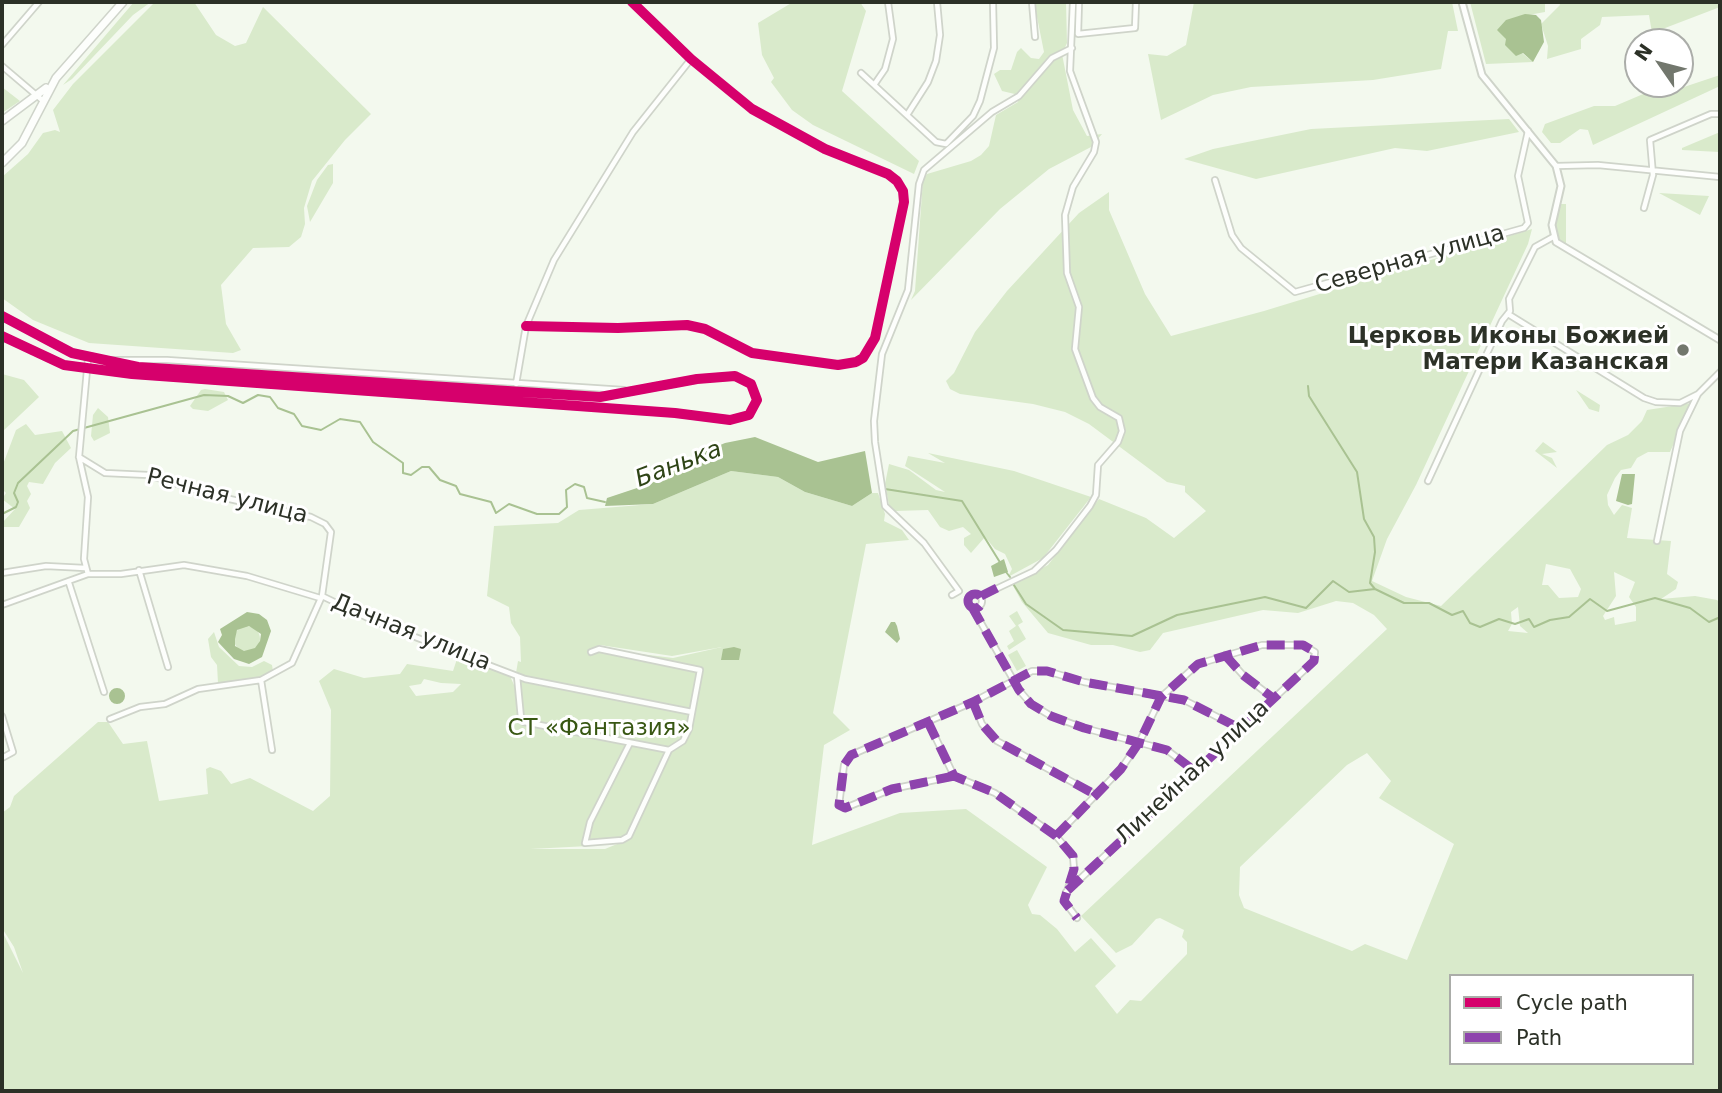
<!DOCTYPE html>
<html>
<head>
<meta charset="utf-8">
<style>
  body { margin:0 }
  #map { position:relative; width:1722px; height:1093px; overflow:hidden; background:#f3f9ee; font-family:"DejaVu Sans",sans-serif }
  canvas { display:block }
  .frame { position:absolute; inset:0; border:4px solid #2c3127; pointer-events:none }
  .legend { position:absolute; left:1449px; top:974px; width:245px; height:91px; box-sizing:border-box; background:#fff; border:2px solid #abada9; margin:0; padding:9px 12px; list-style:none; font-size:21px; color:#2c3127 }
  .legend li { display:flex; align-items:center; gap:14px; height:35px }
  .legend b { width:35px; border:2px solid #abada9 }
  .north { position:absolute; left:1624px; top:28px; width:70px; height:70px; box-sizing:border-box; background:#fff; border:2px solid #abada9; border-radius:50%; rotate:305deg; font-size:19px; font-weight:700; line-height:28px; text-align:center; color:#2c3127 }
  .north::after { content:''; display:block; margin:auto; width:24px; height:32px; background:#72776d; clip-path:polygon(50% 0,100% 100%,50% 72%,0 100%) }
</style>
</head>
<body>
<div id="map">
<canvas width="1722" height="1093"></canvas>
<div class="frame"></div>
<ul class="legend">
<li><b style="height:9px;background:#d6006c"></b>Cycle path</li>
<li><b style="height:9px;background:#8e44ad"></b>Path</li>
</ul>
<div class="north">N</div>
</div>
<script>
const c = document.querySelector('canvas').getContext('2d');
c.lineJoin = 'round';
function paint(path, color) { c.fillStyle = color; c.fill(path, 'evenodd'); }
const poly = rows => new Path2D(rows.map(r => 'M' + r).join(''));
function trace(path, color, width, dash) { c.strokeStyle = color; c.lineWidth = width; c.lineCap = dash ? 'butt' : 'round'; c.setLineDash(dash || []); c.stroke(path); }
function label(font, color, halo, rows, align = 'center') {
  c.font = font + ' "DejaVu Sans",sans-serif'; c.lineWidth = 6; c.setLineDash([]); c.textBaseline = 'middle'; c.strokeStyle = halo; c.fillStyle = color; for (const [text, x, y, turn = 0] of rows) {
    c.save(); c.translate(x, y); c.rotate((+turn || 0) * Math.PI / 180); c.textAlign = isNaN(turn) ? turn : align; if (halo) c.strokeText(text, 0, 0); c.fillText(text, 0, 0); c.restore();
  }
}
const green = poly([
  [134,2,151,2,133,15,72,79,63,85],
  [155,2,194,2,216,35,235,46,246,43,263,7,371,114,345,140,312,181,304,208,305,224,301,237,289,247,253,248,221,285,226,324,241,350,233,353,89,343,33,320,2,298,2,177,28,154,43,133,55,130,60,132,53,110,73,84],
  [793,2,860,2,866,11,842,91,919,161,914,174,813,125,792,110,771,82,774,78,762,55,758,23],
  [1034,2,1066,2,1067,43,1062,54,1073,110,1087,136,1102,134,1091,147,1049,169,1000,209,911,300,915,291,923,180,927,174,971,161,981,155,989,146,996,115,1018,102,1019,95,1002,91,994,74,1000,70,1011,70,1017,52,1021,48,1031,58,1039,59,1044,52],
  [1194,2,1452,2,1458,31,1448,31,1441,69,1373,80,1251,87,1213,95,1161,120,1148,54,1167,56,1186,45],
  [1470,2,1545,2,1545,12,1517,17,1522,53,1533,62,1486,64],
  [1559,2,1720,2,1720,7,1652,33,1649,15,1602,17,1600,25,1581,39,1581,49,1547,59,1548,46,1541,24,1560,5],
  [1720,75,1720,86,1593,145,1588,130,1580,129,1560,143,1551,143,1542,132,1545,124,1594,106,1615,106,1648,92,1663,94],
  [2,87,20,101,2,113],
  [1509,119,1519,132,1427,151,1395,148,1256,179,1184,159,1213,149,1311,129],
  [1720,132,1719,152,1682,150,1682,148],
  [333,164,333,183,310,222,307,206,317,180,328,165],
  [1109,192,1109,210,1145,294,1171,336,1264,311,1532,229,1528,244,1416,485,1387,539,1372,581,1406,597,1441,606,1607,445,1628,435,1642,421,1647,410,1692,403,1670,452,1648,452,1637,458,1631,468,1621,470,1615,478,1607,495,1608,505,1614,515,1622,505,1632,508,1627,538,1671,541,1667,574,1678,582,1676,589,1661,599,1695,596,1717,600,1720,603,1720,1091,2,1091,2,931,23,973,14,947,2,928,2,813,10,807,14,796,98,722,108,722,123,744,147,741,159,801,208,794,206,769,210,767,221,771,231,784,250,778,313,811,330,796,331,710,319,681,334,669,364,678,400,674,407,664,453,671,458,656,510,676,514,685,518,661,521,662,520,637,511,623,509,607,487,596,494,526,558,523,579,510,653,504,731,471,778,477,805,492,852,506,872,493,878,493,885,514,884,521,902,530,909,540,866,544,833,713,850,730,824,745,812,845,900,813,966,809,1047,867,1028,905,1032,914,1040,915,1057,929,1075,952,1091,938,1116,966,1095,986,1117,1014,1130,1000,1141,1001,1187,954,1187,942,1182,937,1184,930,1160,918,1156,919,1132,945,1116,953,1081,916,1387,629,1374,615,1353,603,1336,601,1298,613,1263,610,1163,633,1150,650,1140,652,1113,645,1091,645,1048,633,1022,602,1012,584,1048,565,1099,499,1146,518,1174,538,1206,511,1185,492,1185,486,1167,482,1089,424,1065,412,1033,404,960,394,950,389,946,381,954,373,975,332,1007,291,1079,213],
  [1546,564,1570,569,1581,589,1578,597,1559,598,1548,585,1542,585],
  [1614,572,1635,582,1629,597,1636,607,1636,621,1615,625,1614,617,1605,620,1603,616,1616,596],
  [1518,607,1520,626,1528,633,1508,631,1512,624,1511,612],
  [600,645,672,656,722,647,673,658,593,648],
  [424,679,441,683,461,684,453,692,416,696,409,686,421,684],
  [1367,753,1391,781,1379,798,1454,844,1407,960,1365,944,1352,951,1244,908,1239,895,1240,867,1347,765],
  [622,842,605,849,530,849,589,846],
  [1451,976,1692,976,1692,1063,1451,1063],
  [1659,193,1709,196,1700,215],
  [1561,204,1566,204,1566,245,1556,237,1554,227],
  [2,374,24,380,39,397,2,432],
  [205,389,224,392,228,400,208,411,193,409,190,406,201,390],
  [1576,390,1600,405,1599,412,1589,409],
  [98,408,108,417,110,433,94,441,91,436,93,415],
  [26,424,35,435,62,431,71,448,55,463,43,484,29,482,27,486,31,494,27,501,30,508,19,527,4,527,2,523,15,509,2,499,6,493,2,489,2,467,16,430],
  [1543,442,1557,452,1542,454,1552,458,1557,468,1535,451],
  [928,453,1014,471,1091,497,1043,558,1008,577,1012,569,1005,554,995,549,985,537,971,553,964,545,964,538,971,534,963,527,949,531,940,527,928,510,895,511,889,505,885,484,889,464,909,470,936,490,945,492,905,466,908,456,945,463],
  [1017,611,1023,622,1018,625,1026,639,1009,650,1007,646,1014,641,1009,631,1016,626,1009,616],
  '234 639a13 13 0 1 1 26 0a13 13 0 1 1-26 0Z',
  [214,632,219,647,239,666,252,667,264,661,272,665,273,671,260,678,218,683,217,665,211,657,208,639],
  [1017,650,1026,666,1017,671,1008,655]
]);
const water = poly([
  [1525,14,1536,15,1541,20,1544,42,1533,62,1523,53,1516,56,1505,45,1506,39,1497,30,1506,20],
  [755,437,818,462,865,451,872,493,852,506,805,492,778,477,731,471,653,504,605,506,607,498,652,483,675,467,704,452,725,443],
  [1622,474,1635,474,1632,504,1628,505,1616,501],
  [1004,559,1008,572,994,577,991,566],
  [247,612,259,614,267,620,271,631,262,657,249,664,234,659,218,642,222,635,220,629],
  [249,626,261,634,260,641,255,648,244,651,235,646,235,639,237,630],
  [891,622,895,622,897,626,900,639,897,643,885,632],
  [734,647,741,649,739,660,721,660,723,649],
  '109 696a8 8 0 1 1 16 0a8 8 0 1 1-16 0Z'
]);
const stream = poly([
  [1308,386,1309,396,1357,472,1364,519,1374,537,1375,552,1370,583,1375,589],
  [885,489,962,501,1001,564],
  [2,514,16,507,18,502,14,493,18,483,73,431,204,395,228,396,243,403,258,395,270,397,278,408,294,414,302,426,321,430,340,419,360,422,373,442,403,463,403,473,411,475,422,467,429,467,440,480,456,486,460,494,491,502,496,513,509,504,537,514,559,514,567,507,566,490,575,484,584,487,587,498,605,502],
  [1006,572,1010,577],
  [1012,582,1026,604,1063,630,1132,636,1177,615,1265,597,1306,608,1333,581,1349,592,1375,589,1404,603,1429,603,1452,615,1463,611,1470,623,1480,627,1499,619,1515,624,1529,619,1534,627,1550,620,1569,617,1590,599,1607,611,1655,598,1690,608,1709,622,1718,618,1720,621]
]);
const minor = poly([
  [1032,2,1035,37],
  [1079,2,1078,34,1135,28,1136,2],
  [2,45,39,2],
  [2,66,42,100],
  [861,73,936,142,946,144,973,116,980,101,994,48,993,2],
  [874,85,885,69,893,39,888,2],
  [907,115,928,82,936,61,940,35,937,2],
  [1556,166,1598,165,1720,177],
  [1215,180,1232,235,1241,248,1295,292,1524,228,1528,223,1518,176,1528,131],
  [1644,208,1653,175,1650,140,1711,114,1720,114],
  [1508,314,1644,398,1656,402,1680,403,1698,394],
  [526,326,618,328,687,325,705,329,752,353,838,365,856,362,863,358,875,338,904,202,903,191,897,181,888,174,825,149,752,109,691,59,632,2],
  [112,360,167,360,624,390],
  [516,384,526,326,554,260,633,132,691,59],
  [79,457,105,473,148,475,216,496,311,517,325,524,331,532,322,596,292,663,261,680,198,689,165,704,140,707,110,719],
  [1428,481,1502,321,1510,311,1509,299,1535,247,1553,237],
  [1657,541,1680,431,1698,394,1720,372],
  [139,570,168,667],
  [2,573,46,566,85,568],
  [88,574,84,559,88,497,79,457,88,359],
  [69,583,104,692],
  '968 601a7 7 0 1 1 14 0a7 7 0 1 1-14 0Z',
  [952,595,959,591,924,543,885,506,875,442,874,421,882,354,908,290,919,184,924,170,992,112,1019,96,1052,58,1072,48],
  [322,596,376,622,525,679,692,712],
  [981,596,1034,571,1056,550,1090,506,1096,495,1098,465,1118,442,1122,431,1119,418,1100,407,1093,398,1075,349,1079,307,1067,273,1065,215,1073,187,1094,152,1096,142,1070,71,1073,2],
  [2,605,88,574,121,574,184,565,247,576,320,598],
  [972,607,1019,690,1031,704,1051,716,1084,728,1167,750,1196,772],
  [1225,655,1243,675,1273,698],
  [517,676,521,718,524,722,669,750,683,741,689,729,700,670,599,649,591,652],
  [261,680,272,750],
  [973,702,982,724,997,741,1096,795],
  [2,716,13,752,2,758],
  [928,722,954,776,995,793,1056,836,1073,856,1074,869,1064,901,1077,918],
  [630,743,590,822,585,843,622,840,629,836,669,750],
  [954,776,892,789,845,808,839,805,844,765,851,755,973,702,1032,671,1047,671,1084,682,1184,700,1241,729],
  [1056,836,1121,769,1140,741,1161,697,1198,664,1262,645,1303,645,1315,652,1314,661,1066,892]
]);
const tertiary = poly([
  [1462,2,1482,75,1556,166,1561,186,1552,225,1556,242,1720,340],
  [2,316,72,353,138,367,600,397,697,379,735,376,751,384,757,400,749,415,730,420,675,413,132,374,64,365,2,336]
]);
const primary = poly([
  [2,121,46,88],
  [2,163,22,143,56,78,123,2]
]);
const quiet = poly([
  '968 601a7 7 0 1 1 14 0a7 7 0 1 1-14 0Z',
  [981,596,997,588],
  [972,607,1019,690,1031,704,1051,716,1084,728,1167,750,1196,772],
  [1225,655,1243,675,1273,698],
  [973,702,982,724,997,741,1096,795],
  [928,722,954,776,995,793,1056,836,1073,856,1074,869,1064,901,1077,918],
  [954,776,892,789,845,808,839,805,844,765,851,755,973,702,1032,671,1047,671,1084,682,1184,700,1241,729],
  [1056,836,1121,769,1140,741,1161,697,1198,664,1262,645,1303,645,1315,652,1314,661,1066,892]
]);
const cycleway = poly([
  [2,316,72,353,138,367,600,397,697,379,735,376,751,384,757,400,749,415,730,420,675,413,132,374,64,365,2,336],
  [526,326,618,328,687,325,705,329,752,353,838,365,856,362,863,358,875,338,904,202,903,191,897,181,888,174,825,149,752,109,691,59,632,2]
]);
const markers = [
  [1683,350,7,"#72776d"]
];
const streetNames = [
  ["Северная улица",1410,260,-16],
  ["Речная улица",227,497,14],
  ["Дачная улица",411,633,22],
  ["Линейная улица",1193,773,-43]
];
const poiNames = [
  ["Церковь Иконы Божией",1669,337],
  ["Матери Казанская",1669,363]
];
const parkNames = [
  ["СТ «Фантазия»",599,729]
];
const waterNames = [
  ["Банька",679,465,-21]
];
paint(green, '#d9eacb');
paint(water, '#a9c292');
trace(stream, '#a9c292', 2);
trace(minor, '#cfd4ca', 8);
trace(tertiary, '#cfd4ca', 9);
trace(primary, '#cfd4ca', 10);
trace(minor, '#fdfefc', 4.5);
trace(tertiary, '#fdfefc', 5);
trace(primary, '#fdfefc', 7);
trace(quiet, '#8e44ad', 9, [18, 9]);
trace(cycleway, '#d6006c', 10);
for (const [x, y, r, color] of markers) { const dot = new Path2D(); dot.arc(x, y, r, 0, 2 * Math.PI); c.fillStyle = color; c.fill(dot); trace(dot, '#fff', 2.5); }
label('23px', '#2c3127', '#fff', streetNames);
label('bold 23px', '#2c3127', '#fff', poiNames, 'right');
label('23px', '#385713', '#fff', parkNames);
label('italic 24px', '#2f4517', '#fff', waterNames);
</script>
</body>
</html>
